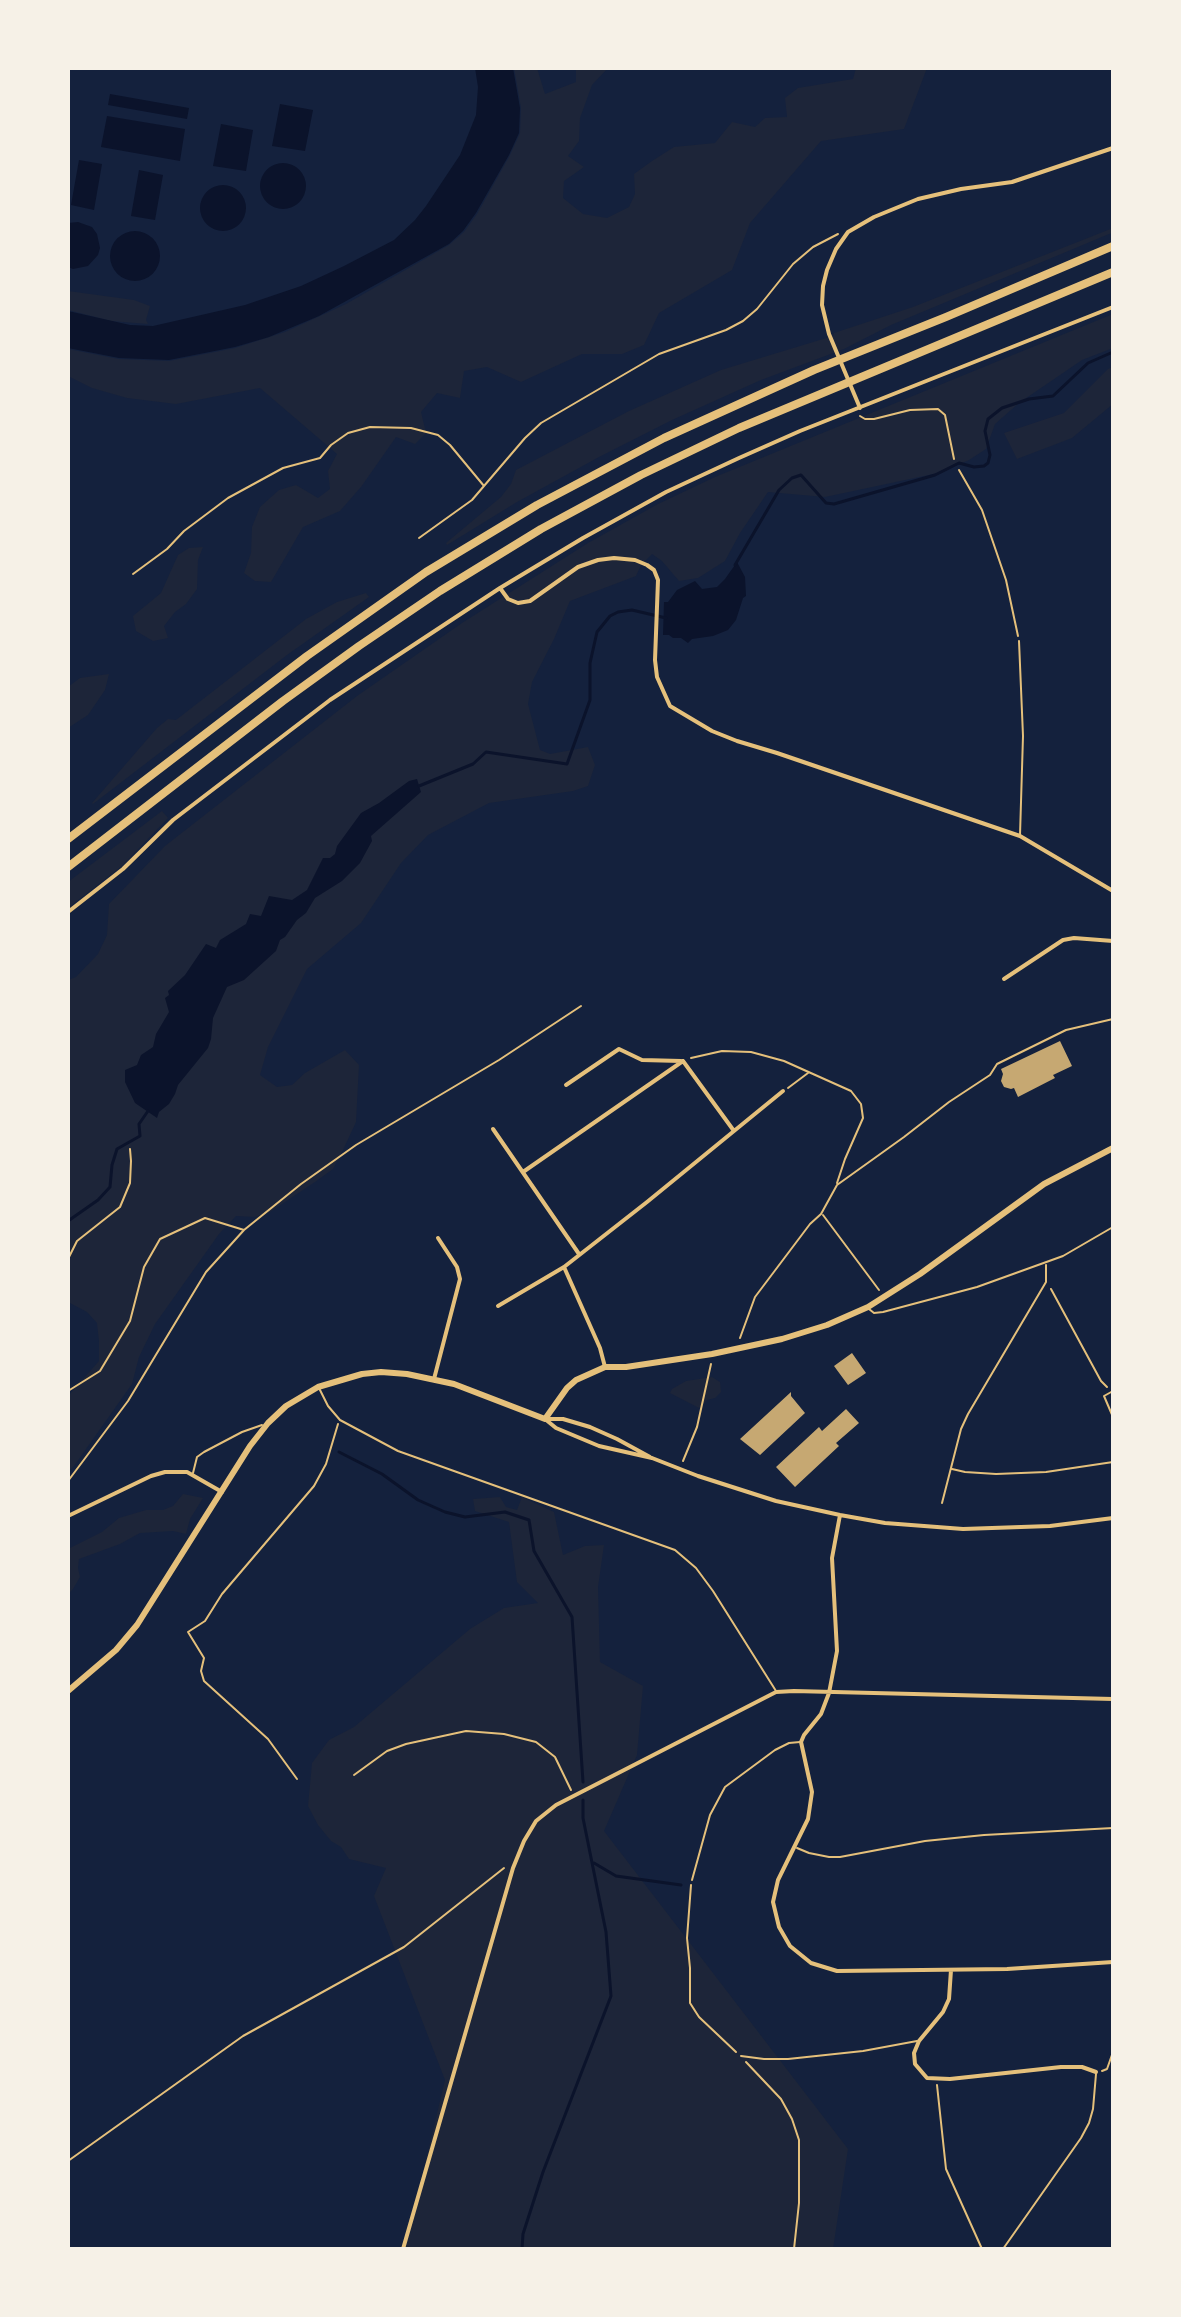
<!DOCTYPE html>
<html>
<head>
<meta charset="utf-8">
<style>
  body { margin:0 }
  #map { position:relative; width:1181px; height:2317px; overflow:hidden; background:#14213d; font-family:"Archivo Narrow",sans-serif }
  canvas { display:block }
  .frame { position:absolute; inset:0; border:70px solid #f6f1e7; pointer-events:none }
</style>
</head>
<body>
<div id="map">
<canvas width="1181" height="2317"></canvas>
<div class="frame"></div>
</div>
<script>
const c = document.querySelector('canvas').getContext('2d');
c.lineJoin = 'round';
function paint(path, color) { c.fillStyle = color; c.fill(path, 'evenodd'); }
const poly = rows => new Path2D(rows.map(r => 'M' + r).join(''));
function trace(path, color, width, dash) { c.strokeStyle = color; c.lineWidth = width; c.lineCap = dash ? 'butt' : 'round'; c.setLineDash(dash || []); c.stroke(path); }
const green = poly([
  [514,68,537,68,545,94,576,82,576,68,608,68,592,85,580,118,579,141,568,156,584,167,564,181,563,198,583,214,607,218,629,207,635,194,634,174,652,161,674,147,715,143,732,122,755,127,765,118,787,117,785,98,798,88,853,79,856,68,927,68,904,129,821,141,750,223,732,270,659,313,644,345,622,354,582,354,521,382,487,367,464,371,460,398,437,393,421,412,426,433,415,444,396,437,361,487,340,511,303,527,271,582,255,581,244,573,251,553,252,527,260,507,279,490,296,485,318,498,330,489,328,471,337,454,260,388,176,404,127,398,92,388,68,376,68,349,119,359,169,361,235,348,285,332,346,304,449,245,464,232,477,214,510,155,520,133,521,108],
  [1113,228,1113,233,1109,234,891,325,844,349,761,380,672,420,599,457,517,502,447,545,446,543,501,497,511,484,516,470,629,411,721,370,833,336,834,333,913,307],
  [68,291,134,300,150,306,146,320,148,324,111,321,68,310],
  [1113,314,1113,348,1082,360,1019,403,995,424,986,449,969,460,943,472,825,497,768,492,740,533,725,561,698,578,679,581,662,561,652,554,641,565,636,576,570,601,554,639,532,682,528,704,540,750,550,754,588,747,595,765,588,786,573,791,489,803,428,835,401,863,361,923,307,969,268,1047,260,1075,277,1087,292,1085,305,1073,345,1050,359,1065,356,1122,343,1150,333,1169,315,1182,270,1212,255,1217,236,1216,219,1234,155,1324,139,1357,132,1384,74,1466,68,1472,68,1396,99,1361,99,1342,97,1323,87,1312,68,1302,68,980,76,977,98,954,107,935,109,904,165,846,357,696,462,623,588,543,658,504,715,477],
  [1113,367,1113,404,1072,438,1017,459,1004,433,1064,413,1108,369],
  [203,547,198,560,197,589,186,604,175,612,164,626,168,638,153,641,136,631,133,616,161,593,178,555,189,548],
  [366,593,369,597,287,655,93,804,92,803,157,728,168,719,176,720,306,619,337,602],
  [109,674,105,690,88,715,68,728,68,687,80,678],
  [162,811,168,818,122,866,68,908,68,882],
  [712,1377,720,1382,721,1392,715,1398,707,1400,699,1408,670,1393,672,1389,686,1381],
  [183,1494,203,1498,190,1519,186,1534,173,1531,140,1533,120,1544,79,1559,78,1568,80,1577,73,1589,68,1594,68,1549,102,1532,119,1518,146,1510,163,1510,173,1506],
  [500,1497,506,1507,517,1510,522,1497,554,1512,563,1555,585,1546,604,1545,598,1587,600,1662,643,1686,637,1755,604,1831,848,2149,833,2249,405,2249,445,2080,374,1896,386,1868,349,1859,341,1847,331,1841,318,1825,308,1806,312,1763,329,1740,354,1727,470,1629,504,1608,538,1603,517,1582,509,1522,475,1511,473,1499]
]);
const water = poly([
  [475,68,513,68,520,108,519,133,509,155,476,213,463,231,449,244,319,316,269,337,235,347,169,360,119,358,68,348,68,311,130,325,153,326,245,305,301,286,344,266,394,240,415,220,426,206,460,155,476,115,478,87],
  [110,94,189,108,187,119,108,105],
  [280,104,313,110,305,151,272,146],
  [107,116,185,129,180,161,101,147],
  [221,124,253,130,246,171,213,166],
  [79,160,102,164,94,210,71,205],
  '260 186a23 23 0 1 1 46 0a23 23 0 1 1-46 0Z',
  [139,170,163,175,155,220,131,216],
  '200 208a23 23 0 1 1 46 0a23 23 0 1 1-46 0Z',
  [78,222,92,227,97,234,100,248,98,255,88,266,73,269,68,267,68,223],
  '110 256a25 25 0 1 1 50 0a25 25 0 1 1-50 0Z',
  [737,562,745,577,746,596,743,598,736,620,728,630,713,636,692,639,688,643,681,638,673,638,669,635,663,635,664,602,668,602,677,590,695,581,702,589,717,587,725,579],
  [417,779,421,792,371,836,372,841,360,863,342,881,315,898,306,913,297,920,285,937,280,940,276,951,244,980,227,987,213,1018,211,1039,208,1048,178,1085,175,1094,169,1104,159,1112,157,1118,135,1103,125,1082,125,1070,137,1065,141,1055,153,1047,156,1034,169,1012,165,998,169,995,168,991,185,975,206,944,216,948,220,940,246,924,250,914,261,916,269,896,292,900,307,890,323,858,330,858,335,854,337,846,361,813,379,803,409,781]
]);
const stream = poly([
  [735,565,779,490,792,478,801,475,826,503,834,504,935,475,959,463,974,467,984,466,988,463,990,455,985,431,988,419,1002,408,1029,399,1053,396,1088,363,1113,352],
  [419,786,473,764,486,752,567,764,590,700,590,663,597,632,610,616,618,612,632,610,666,618],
  [68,1221,98,1200,110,1187,112,1165,117,1149,140,1136,139,1124,148,1111],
  [339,1452,382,1474,418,1500,445,1512,465,1517,505,1512,529,1520,534,1551,572,1617,583,1782],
  [594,1863,616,1876,681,1885],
  [522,2249,523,2234,543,2172,611,1996,606,1932,583,1818,583,1800]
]);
const building = poly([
  [1060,1041,1072,1066,1053,1075,1055,1078,1018,1097,1014,1088,1011,1089,1004,1087,1001,1081,1003,1074,1001,1069],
  [852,1353,866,1373,848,1385,834,1366],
  [791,1392,791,1396,805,1413,760,1455,740,1439],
  [846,1409,859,1423,836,1443,839,1446,795,1487,776,1467,819,1427,822,1431]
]);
const path = poly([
  [860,416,865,419,874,419,910,410,938,409,945,415,954,459],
  [959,470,982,510,1006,580,1018,636],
  [419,538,472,500,525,438,541,423,659,354,726,330,743,321,757,309,793,264,813,247,838,234],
  [133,574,167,549,184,531,228,498,283,468,320,458,331,445,348,433,370,427,411,428,438,435,450,445,484,486],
  [691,1058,722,1051,751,1052,784,1061,851,1091,861,1104,863,1118,845,1159,837,1183],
  [788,1088,808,1073],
  [823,1215,879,1290],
  [68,1259,77,1241,120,1207,130,1183,131,1161,130,1149],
  [1051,1289,1101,1381,1107,1387],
  [740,1338,755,1297,810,1224,821,1214,837,1185,904,1137,949,1102,990,1075,997,1064,1066,1030,1113,1019],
  [68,1391,100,1371,130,1321,144,1267,160,1239,205,1218,244,1230],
  [683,1461,697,1427,711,1364],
  [68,1481,128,1401,206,1272,244,1230,301,1184,356,1145,499,1060,581,1006],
  [354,1775,387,1751,406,1744,466,1731,504,1734,536,1742,555,1757,571,1790],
  [297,1779,268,1739,204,1681,201,1671,204,1658,188,1632,205,1621,222,1594,314,1486,326,1464,338,1424],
  [691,1885,687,1938,690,1968,690,2003,699,2017,736,2052],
  [746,2062,781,2099,792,2119,799,2140,799,2203,794,2249],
  [1102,2071,1107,2069,1113,2052],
  [937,2085,946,2169,982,2249],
  [68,2161,243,2036,404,1947,504,1868]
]);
const service = poly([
  [1019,641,1023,736,1020,835],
  [869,1309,874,1313,883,1312,977,1287,1063,1256,1113,1227],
  [319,1388,328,1406,340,1420,398,1451,675,1550,696,1568,713,1591,776,1691],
  [1113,1391,1104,1396,1113,1417],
  [952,1469,965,1472,996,1474,1046,1472,1113,1462],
  [193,1473,197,1457,204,1452,242,1432,262,1425],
  [942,1503,961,1429,968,1414,1046,1282,1046,1265],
  [797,1848,809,1853,829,1857,840,1857,925,1841,984,1835,1113,1828],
  [692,1880,710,1815,725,1787,775,1750,789,1743,800,1742],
  [741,2056,764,2059,788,2059,863,2051,917,2041],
  [1003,2249,1081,2138,1089,2123,1093,2109,1096,2074]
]);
const minor = poly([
  [860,408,829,334,822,305,823,286,827,270,836,249,848,232,874,217,918,199,961,189,1012,182,1113,148],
  [500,588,508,599,518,603,530,601,578,567,598,560,614,558,635,560,647,565,654,570,658,580,655,660,657,677,670,706,712,731,737,741,777,753,1020,836,1113,891],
  [68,912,123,869,173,820,330,700,500,588,583,538,666,492,739,458,800,431,1113,307],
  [1004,979,1063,940,1074,938,1113,941],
  [683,1061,734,1131],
  [566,1085,619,1049,642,1060,681,1061],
  [493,1129,579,1254],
  [523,1172,683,1061],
  [564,1267,600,1348,605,1367],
  [498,1306,564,1267,647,1202,783,1091],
  [434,1379,460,1279,457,1267,438,1238],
  [545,1419,556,1428,599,1446,652,1458,698,1476,776,1501,840,1515,885,1523,963,1529,1050,1526,1113,1518],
  [547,1419,563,1419,590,1427,617,1439,650,1457],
  [840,1515,832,1558,837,1651,829,1693,821,1714,804,1735,801,1742,812,1792,808,1819,778,1880,773,1902,779,1927,790,1946,811,1963,837,1971,1007,1969,1113,1962],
  [68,1516,151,1476,165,1472,187,1472,222,1492],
  [951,1970,949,1999,943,2012,919,2041,914,2053,915,2064,927,2078,950,2079,1061,2067,1082,2067,1096,2072],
  [403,2249,513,1868,524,1841,536,1821,556,1805,776,1692,794,1691,1113,1699]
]);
const tertiary = poly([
  [68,1691,116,1650,137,1625,250,1446,268,1423,286,1406,318,1387,362,1374,381,1372,407,1374,454,1384,545,1419,567,1388,576,1380,605,1367,626,1367,712,1354,782,1339,827,1325,868,1307,920,1274,1044,1184,1113,1148]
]);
const motorway = poly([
  [68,839,307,656,426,572,537,505,664,438,814,370,946,317,1113,246],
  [68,867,283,701,359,646,440,591,541,529,641,475,739,428,1113,272]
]);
paint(green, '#1d2539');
paint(water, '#0b132b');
trace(stream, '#0b132b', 3);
paint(building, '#c6a872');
trace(path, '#e5c07b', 2);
trace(service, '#e5c07b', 2);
trace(minor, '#e5c07b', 4);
trace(tertiary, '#e5c07b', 6);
trace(motorway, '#e5c07b', 8);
</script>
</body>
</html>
